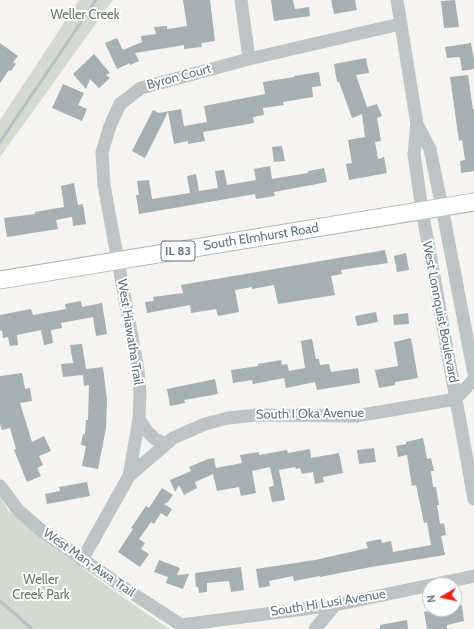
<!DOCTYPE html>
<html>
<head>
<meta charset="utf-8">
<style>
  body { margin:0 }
  #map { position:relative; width:474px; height:629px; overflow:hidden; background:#f5f4f1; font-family:Cabin,sans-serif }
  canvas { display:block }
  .north { position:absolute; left:422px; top:577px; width:40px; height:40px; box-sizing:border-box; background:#fff; border:1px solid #bfc8cb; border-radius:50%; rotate:261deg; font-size:11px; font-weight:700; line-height:16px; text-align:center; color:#5f767d }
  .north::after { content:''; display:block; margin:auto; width:14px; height:18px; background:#e9241c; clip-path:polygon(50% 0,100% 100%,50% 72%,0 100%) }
</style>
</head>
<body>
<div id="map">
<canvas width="474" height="629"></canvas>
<div class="north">N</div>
</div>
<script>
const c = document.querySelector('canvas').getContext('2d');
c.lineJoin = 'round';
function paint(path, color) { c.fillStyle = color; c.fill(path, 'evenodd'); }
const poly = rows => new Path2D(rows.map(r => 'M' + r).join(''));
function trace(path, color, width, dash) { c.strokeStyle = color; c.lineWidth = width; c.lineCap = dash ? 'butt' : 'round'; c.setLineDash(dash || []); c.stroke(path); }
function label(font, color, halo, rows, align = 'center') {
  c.font = font + ' Cabin,sans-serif'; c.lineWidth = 4; c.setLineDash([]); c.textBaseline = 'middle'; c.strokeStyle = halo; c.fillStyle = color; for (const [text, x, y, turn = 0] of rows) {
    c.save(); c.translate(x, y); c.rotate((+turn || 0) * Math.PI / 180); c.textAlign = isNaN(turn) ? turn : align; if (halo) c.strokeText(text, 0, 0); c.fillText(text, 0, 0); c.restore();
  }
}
const green = poly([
  [79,0,113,0,0,157,0,120],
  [0,496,8,510,93,576,169,629,0,629]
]);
const stream = poly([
  [0,142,96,0],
  [0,601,32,629]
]);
const building = poly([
  [183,0,210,0,215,41,201,43,202,47,184,49,184,45,135,53,139,61,130,65,130,63,117,69,105,43,117,38,123,50,142,42,141,36,156,34,154,27,167,26,167,29,187,26],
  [271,0,293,0,295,9,309,7,310,16,274,21],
  [331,0,355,0,357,10,334,14],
  [455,0,459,27,444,28,441,1],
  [0,43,18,56,13,62,16,64,11,71,9,70,0,83],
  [471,43,474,60,474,69,462,71,460,57,447,58,445,47],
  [94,54,110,73,106,75,110,78,99,88,90,79,86,89,73,74],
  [366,58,369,73,356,75,367,107,377,104,382,116,377,118,381,141,375,142,378,159,384,157,387,173,349,180,346,164,352,163,348,140,365,137,362,114,352,118,339,82,337,82,334,64],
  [319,72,321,86,312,87,313,97,283,102,284,105,263,108,264,115,253,117,254,123,203,132,205,141,188,144,188,141,174,144,168,112,145,158,132,151,153,110,159,113,181,109,184,126,207,122,204,106,265,94,263,82,294,77,294,76],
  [468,75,473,110,474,109,474,171,461,173,460,161,465,160,462,140,459,141,450,77],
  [63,84,84,93,78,105,87,109,82,121,52,108],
  [282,146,285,161,274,162,272,147],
  [270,166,272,179,308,173,308,171,324,168,327,182,274,192,275,196,256,199,255,194,139,214,136,195,139,195,137,181,149,180,152,199,190,193,187,176,196,174,199,191,218,188,215,171,224,170,227,185,256,180,254,169],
  [74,183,78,205,83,204,86,224,73,226,72,217,56,220,58,229,7,237,4,218,35,214,35,212,64,207,61,186],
  [385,250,388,263,341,270,342,274,331,276,335,295,278,304,274,285,252,289,252,287,235,290,239,312,218,316,216,309,191,313,190,305,147,313,145,302,154,301,153,297,183,293,181,285],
  [406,253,409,270,397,272,394,256],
  [81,301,82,307,102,303,107,334,96,336,93,317,61,323,62,328,51,330,53,343,44,345,41,330,17,335,18,345,10,346,8,337,3,338,2,330,0,331,0,315,31,309,33,315,66,309,65,304],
  [376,312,378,322,357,326,355,316],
  [408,313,409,324,394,325,393,315],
  [411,338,418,378,395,382,395,385,379,388,375,370,398,366,394,342],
  [312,339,316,359,319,359,320,365,329,364,331,372,358,368,360,383,317,390,315,382,286,388,284,378,253,384,252,380,233,383,231,370,258,366,258,364,281,360,282,365,287,364,289,371,305,368,301,341],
  [82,344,86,369,103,367,107,400,106,428,98,469,82,466,86,446,81,445,83,434,85,434,86,420,88,420,89,385,84,386,83,375,63,377,61,364,73,363,70,345],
  [22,373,25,389,30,388,32,401,20,403,32,442,44,436,51,451,39,456,43,465,37,468,41,476,27,482,14,450,16,449,10,428,2,430,0,424,0,376],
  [215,379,218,394,184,400,185,403,170,406,167,389],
  [423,438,427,459,431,458,434,471,431,471,433,487,436,487,439,505,437,505,440,524,444,523,446,535,441,536,445,555,371,567,320,577,320,576,294,581,293,576,269,581,270,586,259,588,256,569,315,560,368,548,366,542,381,539,382,543,391,541,393,552,431,545,427,522,424,523,416,485,412,486,407,455,398,457,396,446,406,444,406,442],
  [374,448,376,462,359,464,357,450],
  [310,449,311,458,339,453,343,473,323,477,324,482,315,484,313,472,302,474,300,468,296,469,295,467,279,470,285,500,272,502,269,487,274,486,270,467,252,471,256,493,241,496,239,487,217,491,213,474,195,482,197,488,184,495,179,485,175,492,170,480,191,471,189,467,208,459,214,458,216,468,242,463,240,455,259,452,259,455,287,450,288,453],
  [87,482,90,496,47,504,45,494,60,491,59,487],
  [162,488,173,495,168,502,164,504,172,509,167,517,161,513,154,524,151,522,139,539,145,543,141,549,149,554,140,567,118,552,133,529,131,528,146,506,149,508],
  [159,560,180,568,177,575,189,574,183,589,166,583,168,577,154,572],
  [241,567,244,590,231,592,229,581,207,583,207,592,199,593,198,587,196,587,195,573],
  [462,605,464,621,447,625,447,629,427,629,424,612,439,609,454,609,454,606],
  [407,620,408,629,380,629,380,625]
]);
const minor = poly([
  [241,0,249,59],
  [397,0,417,124,414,154,422,210,474,499],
  [417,124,430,149,442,207,474,374],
  [139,419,147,431,155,439,166,444],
  [129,476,173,438,205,424,228,418,257,415,356,416,456,399,474,379],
  [0,486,18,510,43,532,126,589,187,629],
  [82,560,129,476,139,419,140,393,138,370,104,185,102,152,110,126,120,104,141,88,249,59,400,24],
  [181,625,335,605,474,576],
  [315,629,335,605]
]);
const major = poly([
  [0,280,474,202]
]);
const shields = [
  [178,251,34]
];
const shieldNames = [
  ["IL 83",178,251]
];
const parkNames = [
  ["Weller Creek",85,15],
  ["Weller",41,580],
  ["Creek Park",41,595]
];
const streetNames = [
  ["Byron Court",179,77,-15],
  ["South Elmhurst Road",261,237,-9],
  ["West Lonnquist Boulevard",440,312,79],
  ["West Hiawatha Trail",130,332,81],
  ["South I Oka Avenue",310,414,-1],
  ["West Man-Awa Trail",89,563,35],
  ["South Hi Lusi Avenue",328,603,-9]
];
paint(green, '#d5dad0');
trace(stream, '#b2c4c5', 3);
paint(building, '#a4b0b3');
trace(major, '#b1b7ba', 19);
trace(minor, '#bdc4c6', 13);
trace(major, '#fff', 17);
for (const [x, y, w] of shields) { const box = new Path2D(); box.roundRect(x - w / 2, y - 10, w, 20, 3); c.fillStyle = '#fff'; c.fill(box); trace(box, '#5f767d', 1); }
label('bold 12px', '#5f767d', null, shieldNames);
label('13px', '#6b7a62', '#fff', parkNames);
label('13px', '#5f767d', '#fff', streetNames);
</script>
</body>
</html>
